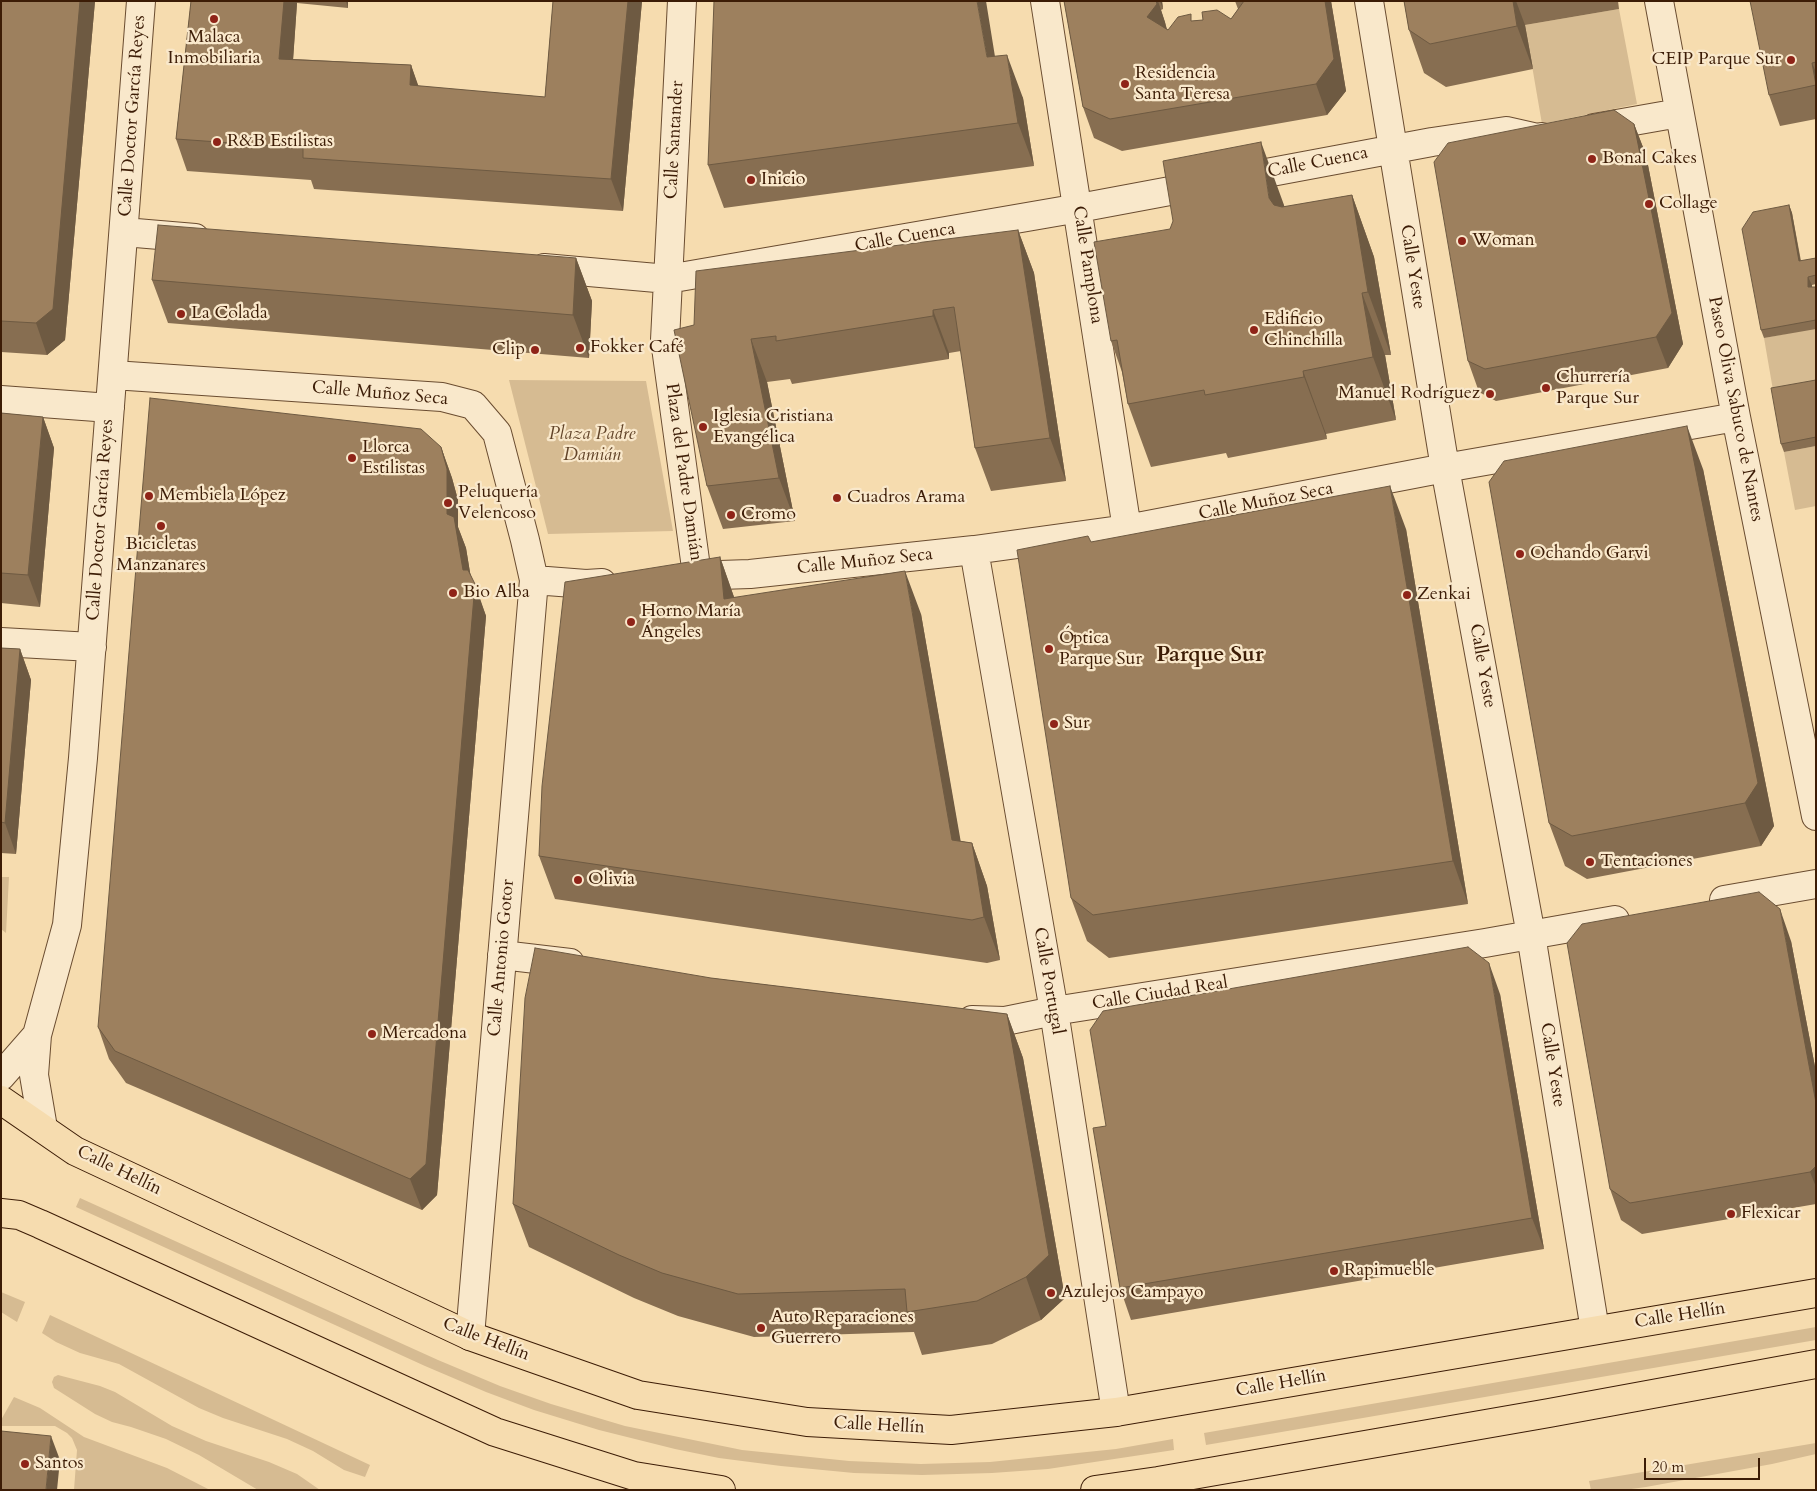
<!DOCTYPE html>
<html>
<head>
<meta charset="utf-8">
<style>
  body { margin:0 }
  #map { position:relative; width:1817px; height:1491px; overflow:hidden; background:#f6dcaf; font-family:Cardo,serif }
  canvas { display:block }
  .frame { position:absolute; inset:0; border:2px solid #3c1c06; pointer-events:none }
  .scale { position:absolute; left:1644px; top:1458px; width:116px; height:22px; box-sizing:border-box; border:2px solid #3c1c06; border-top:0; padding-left:6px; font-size:15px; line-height:18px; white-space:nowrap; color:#3c1c06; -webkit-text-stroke:4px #f9e8cb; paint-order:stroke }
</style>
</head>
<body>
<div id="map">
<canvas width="1817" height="1491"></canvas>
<div class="frame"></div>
<div class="scale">20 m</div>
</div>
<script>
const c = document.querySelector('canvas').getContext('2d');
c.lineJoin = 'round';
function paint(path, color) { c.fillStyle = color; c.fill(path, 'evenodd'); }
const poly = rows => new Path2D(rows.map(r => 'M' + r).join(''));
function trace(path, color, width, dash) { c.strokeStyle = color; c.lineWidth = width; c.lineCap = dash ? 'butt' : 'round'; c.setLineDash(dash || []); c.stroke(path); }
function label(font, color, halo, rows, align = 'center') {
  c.font = font + ' Cardo,serif'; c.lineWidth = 4.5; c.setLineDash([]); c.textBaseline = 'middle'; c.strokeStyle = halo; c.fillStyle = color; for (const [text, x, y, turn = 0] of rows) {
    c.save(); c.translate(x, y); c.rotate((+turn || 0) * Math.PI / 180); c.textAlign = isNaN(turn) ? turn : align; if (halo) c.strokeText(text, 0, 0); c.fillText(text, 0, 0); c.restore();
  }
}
const green = poly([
  [1619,9,1637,104,1542,124,1525,25],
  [1816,328,1816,389,1774,396,1764,338],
  [509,380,646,381,673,531,548,534],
  [1816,446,1816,506,1795,510,1784,452],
  [1,877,9,877,6,933,1,929],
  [80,1198,438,1360,500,1386,551,1404,625,1426,742,1450,849,1461,921,1464,990,1462,1116,1449,1173,1439,1174,1450,1048,1469,992,1473,922,1475,854,1473,781,1466,719,1458,675,1449,599,1430,534,1410,486,1392,425,1366,76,1207],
  [1,1292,25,1302,17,1322,1,1312],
  [50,1315,370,1465,365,1477,344,1470,313,1451,287,1439,223,1418,199,1408,119,1364,80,1353,56,1342,42,1333],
  [1816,1327,1816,1340,1206,1445,1204,1433],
  [58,1375,100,1386,115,1392,172,1426,206,1441,269,1462,297,1474,320,1490,258,1490,199,1455,166,1439,131,1427,112,1422,95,1414,54,1388,52,1382,54,1377],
  [14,1397,40,1408,84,1437,167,1468,210,1490,74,1490,77,1450,72,1438,67,1433,55,1426,1,1426,1,1420],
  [1816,1443,1816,1454,1772,1464,1646,1487,1624,1490,1591,1490,1589,1481]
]);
const street = poly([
  [682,1,665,340,697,575],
  [1045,1,1127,529],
  [1369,1,1445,468,1531,935,1595,1330],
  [1659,1,1736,417,1816,816],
  [1594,128,1679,113],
  [124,232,195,238],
  [544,268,668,279,1079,208,1432,142,1506,131,1537,138,1542,137],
  [113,375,442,397,473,405,497,433,525,540,534,580,586,584,602,583],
  [1,400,110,408],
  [974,550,1054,1011,1116,1412],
  [689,576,750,574,974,550,1127,529,1445,468,1736,417],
  [1,642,92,647],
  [1724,900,1816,884],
  [502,955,570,963],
  [972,1020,1005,1021,1054,1011,1485,943,1615,920],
  [1,1076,37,1035],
  [43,1128,34,1075,37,1035,67,925,83,758,141,1],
  [470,1336,534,580]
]);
const primary = poly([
  [1,1100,75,1151,470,1336,638,1395,807,1422,951,1430,1116,1412,1816,1293],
  [1,1213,19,1215,40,1224,495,1432,634,1476,721,1490],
  [1095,1490,1158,1481,1549,1413,1816,1364]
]);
const wall = poly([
  [1,1,95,1,65,340,47,355,1,352],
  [191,1,348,1,348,8,297,3,293,59,411,65,418,86,545,97,553,1,642,1,623,211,314,189,311,180,187,171,176,139],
  [1064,1,1162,1,1163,9,1161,10,1167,29,1168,30,1193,21,1231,19,1238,9,1235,1,1331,1,1346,91,1327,115,1122,151,1094,138,1083,107],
  [1404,1,1618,1,1619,9,1525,25,1533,69,1446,87,1424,73,1409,30],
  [1816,1,1816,119,1780,126,1769,95],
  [995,56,1023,98,1034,166,724,208,708,165],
  [1634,124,1646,155,1683,344,1668,368,1496,401,1479,392,1468,361],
  [1352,195,1374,257,1391,355,1385,355,1396,420,1326,434,1327,439,1228,458,1226,453,1151,467,1128,404,1122,372,1111,341,1170,229,1284,205,1284,207],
  [1789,205,1792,213,1801,261,1816,258,1816,284,1812,285,1812,287,1816,287,1816,329,1764,338,1761,330],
  [1018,230,1034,273,1066,481,991,491,975,448,961,351,949,353,949,359,792,384,790,379,767,382,795,521,723,529,707,486,694,325],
  [576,258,592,301,589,358,168,323,152,280],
  [1816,380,1816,446,1784,452,1781,444],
  [1,413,43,417,54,448,40,607,1,603],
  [441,447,452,478,458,500,458,527,466,548,470,573,486,616,437,1195,422,1210,126,1083,109,1059,98,1027],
  [1703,469,1774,826,1761,846,1587,879,1565,866,1549,823],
  [1406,529,1468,904,1109,958,1087,941,1071,898,1091,542],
  [720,557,734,597,921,614,960,841,972,843,987,886,1000,960,987,963,555,899,539,856],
  [1,648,20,649,31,680,16,854,1,853],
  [1791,941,1816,1072,1816,1204,1642,1234,1621,1220,1610,1189],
  [711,978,1007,1014,1023,1058,1065,1298,1041,1320,992,1344,922,1355,914,1332,754,1337,678,1316,634,1298,529,1247,513,1204],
  [1500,994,1544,1249,1131,1320,1120,1288]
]);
const shadedWall = poly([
  [80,1,95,1,65,340,47,355,36,323],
  [284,1,296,1,297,3,291,90,279,59],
  [346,1,348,1,348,8],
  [628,1,642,1,623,211,611,179],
  [977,1,986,1,1002,100,987,57],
  [1156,1,1158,1,1165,22,1168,36,1147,17],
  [1160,1,1162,1,1163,9],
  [1325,1,1331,1,1346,91,1327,115,1316,84],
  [1513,1,1516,1,1525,25,1533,69,1517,26],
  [1007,55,1023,98,1034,166,1018,123],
  [1812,63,1816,72,1816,82],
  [411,65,422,96,410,85],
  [1634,124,1646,155,1683,344,1668,368,1656,337],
  [1261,142,1284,205,1292,261,1269,198],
  [1352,195,1374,257,1391,355,1368,292],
  [1789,205,1792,213,1802,270,1799,261],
  [1018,230,1034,273,1066,481,1050,438],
  [576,258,592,301,589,358,573,315],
  [1808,277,1812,285,1812,295,1808,287],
  [1362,293,1385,355,1396,420,1373,357],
  [933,310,949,353,949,359,933,316],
  [751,339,767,382,795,521,779,478],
  [1303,371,1326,434,1327,439,1304,377],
  [43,417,54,448,40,607,28,575],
  [1687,426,1703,469,1774,826,1761,846,1745,803],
  [441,447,452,478,458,500,458,527,466,548,474,596,475,584,486,616,437,1195,422,1210,410,1179,463,570,447,514],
  [1390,486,1406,529,1468,904,1453,861],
  [720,557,735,600,724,599],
  [905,571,921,614,968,883,952,840],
  [20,649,31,680,16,854,5,823],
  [972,843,987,886,1000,960,984,917],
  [1780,909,1791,941,1816,1072,1816,1103],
  [1489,963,1500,994,1544,1249,1532,1218],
  [1007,1014,1023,1058,1065,1298,1041,1320,1026,1277],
  [1816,1166,1816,1187,1810,1172],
  [51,1436,60,1460,57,1490,46,1490]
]);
const building = poly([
  [1,1,80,1,53,309,36,323,1,321,1,1],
  [191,1,284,1,279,59,411,65,410,85,545,97,553,1,628,1,611,179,303,158,303,148,176,139,191,1],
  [714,1,977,1,987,57,1007,55,1018,123,708,165,714,1],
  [1064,1,1156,1,1157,4,1147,17,1168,30,1178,17,1191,14,1191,21,1203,20,1202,12,1217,10,1231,19,1244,1,1325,1,1334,59,1316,84,1110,119,1083,107,1064,1],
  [1404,1,1513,1,1517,26,1430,44,1409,30,1404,1],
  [1750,1,1816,1,1816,62,1812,63,1816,85,1769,95,1750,1],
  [1614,110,1634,124,1672,313,1656,337,1485,369,1468,361,1434,162,1448,143,1614,110],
  [1261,142,1269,198,1274,205,1282,207,1352,195,1368,292,1362,293,1373,357,1303,371,1304,377,1205,395,1204,390,1128,404,1117,340,1111,341,1094,242,1170,229,1173,221,1163,161,1261,142],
  [1789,205,1799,261,1816,258,1816,275,1808,277,1808,287,1816,287,1816,320,1761,330,1742,229,1753,212,1789,205],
  [158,225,576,258,573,315,152,280,158,225],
  [1018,230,1050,438,975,448,954,307,933,310,933,316,776,341,776,336,751,339,779,478,707,486,674,330,694,325,696,271,1018,230],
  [1816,380,1816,437,1781,444,1771,388,1816,380],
  [150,398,421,429,441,447,447,469,447,514,454,517,463,570,468,570,475,584,426,1164,410,1179,115,1051,98,1027,150,398],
  [1,413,43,417,28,575,1,573,1,413],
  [1687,426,1758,783,1745,803,1572,836,1549,823,1489,482,1504,461,1687,426],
  [1390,486,1453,861,1093,915,1071,898,1017,550,1088,536,1091,542,1390,486],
  [720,557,724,599,905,571,952,840,972,843,984,917,972,920,539,856,542,786,565,582,720,557],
  [1,648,20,649,5,823,1,822,1,648],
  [1759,892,1780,909,1816,1103,1816,1166,1810,1172,1630,1203,1610,1189,1567,943,1582,924,1759,892],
  [1468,947,1489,963,1532,1218,1120,1288,1093,1128,1106,1126,1090,1030,1103,1011,1468,947],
  [535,948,711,978,1007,1014,1049,1255,1026,1277,977,1301,907,1312,905,1289,738,1294,662,1273,619,1255,513,1204,525,998,535,948],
  [1,1431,51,1436,46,1490,1,1490,1,1431]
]);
const markers = [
  [214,19,5,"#8f2418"],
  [1791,60,5,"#8f2418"],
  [1125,84,5,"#8f2418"],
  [217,142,5,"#8f2418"],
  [1592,159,5,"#8f2418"],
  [751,180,5,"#8f2418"],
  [1649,204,5,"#8f2418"],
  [1462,241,5,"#8f2418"],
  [181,314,5,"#8f2418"],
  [1254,330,5,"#8f2418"],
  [580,348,5,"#8f2418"],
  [535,350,5,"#8f2418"],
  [1546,388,5,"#8f2418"],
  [1490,394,5,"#8f2418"],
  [703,427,5,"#8f2418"],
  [352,458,5,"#8f2418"],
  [149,496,5,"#8f2418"],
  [837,498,5,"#8f2418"],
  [448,503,5,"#8f2418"],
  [731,515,5,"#8f2418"],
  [161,526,5,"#8f2418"],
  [1520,554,5,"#8f2418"],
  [453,593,5,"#8f2418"],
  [1407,595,5,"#8f2418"],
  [631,622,5,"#8f2418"],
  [1049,649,5,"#8f2418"],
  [1054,724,5,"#8f2418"],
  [1590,862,5,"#8f2418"],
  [578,880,5,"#8f2418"],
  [372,1034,5,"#8f2418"],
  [1731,1214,5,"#8f2418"],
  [1334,1271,5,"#8f2418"],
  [1051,1293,5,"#8f2418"],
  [761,1328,5,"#8f2418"],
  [25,1464,5,"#8f2418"]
];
const poiNames = [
  ["Malaca",214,38,"center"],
  ["Inmobiliaria",214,59,"center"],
  ["CEIP Parque Sur",1781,60,"right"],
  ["Residencia",1135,74],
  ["Santa Teresa",1135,95],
  ["R&B Estilistas",227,142],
  ["Bonal Cakes",1602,159],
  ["Inicio",761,180],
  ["Collage",1659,204],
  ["Woman",1472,241],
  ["La Colada",191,314],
  ["Edificio",1264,320],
  ["Chinchilla",1264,341],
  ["Fokker Café",590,348],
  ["Clip",525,350,"right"],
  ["Churrería",1556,378],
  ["Parque Sur",1556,399],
  ["Manuel Rodríguez",1480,394,"right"],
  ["Iglesia Cristiana",713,417],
  ["Evangélica",713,438],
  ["Llorca",362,448],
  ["Estilistas",362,469],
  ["Peluquería",458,493],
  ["Velencoso",458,514],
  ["Membiela López",159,496],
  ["Cuadros Arama",847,498],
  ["Cromo",741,515],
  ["Bicicletas",161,545,"center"],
  ["Manzanares",161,566,"center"],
  ["Ochando Garvi",1530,554],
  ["Bio Alba",463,593],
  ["Zenkai",1417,595],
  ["Horno María",641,612],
  ["Ángeles",641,633],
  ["Óptica",1059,639],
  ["Parque Sur",1059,660],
  ["Sur",1064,724],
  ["Tentaciones",1600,862],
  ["Olivia",588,880],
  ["Mercadona",382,1034],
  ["Flexicar",1741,1214],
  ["Rapimueble",1344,1271],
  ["Azulejos Campayo",1061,1293],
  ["Auto Reparaciones",771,1318],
  ["Guerrero",771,1339],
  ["Santos",35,1464]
];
const streetNames = [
  ["Calle Doctor García Reyes",133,116,-86],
  ["Calle Santander",675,140,-87],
  ["Calle Cuenca",1318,163,-11],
  ["Calle Cuenca",905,238,-10],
  ["Calle Pamplona",1087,265,81],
  ["Calle Yeste",1412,267,81],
  ["Calle Muñoz Seca",380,394,5],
  ["Paseo Oliva Sabuco de Nantes",1735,409,79],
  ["Plaza del Padre Damián",683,472,82],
  ["Calle Muñoz Seca",1266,502,-11],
  ["Calle Doctor García Reyes",101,520,-86],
  ["Calle Muñoz Seca",865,562,-6],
  ["Calle Yeste",1482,666,80],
  ["Calle Antonio Gotor",502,958,-85],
  ["Calle Portugal",1048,981,80],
  ["Calle Ciudad Real",1160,994,-9],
  ["Calle Yeste",1552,1065,81],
  ["Calle Hellín",119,1171,26],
  ["Calle Hellín",1680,1316,-9],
  ["Calle Hellín",486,1340,21],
  ["Calle Hellín",1281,1384,-10],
  ["Calle Hellín",879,1426,3]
];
const parkNames = [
  ["Plaza Padre",592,435],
  ["Damián",592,456]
];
const districtNames = [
  ["Parque Sur",1210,656]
];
paint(green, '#d6bb92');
trace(street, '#6a4c30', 30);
trace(primary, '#3c1c06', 30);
trace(street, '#f9e8cb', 28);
trace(primary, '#f6dcaf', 28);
paint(wall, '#876e51');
paint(shadedWall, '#6e5a42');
paint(building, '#9d805e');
trace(building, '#6e5a42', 1);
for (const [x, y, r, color] of markers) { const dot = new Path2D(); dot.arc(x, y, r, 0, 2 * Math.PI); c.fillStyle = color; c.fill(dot); trace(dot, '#f9e8cb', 2); }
label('18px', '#3c1c06', '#f9e8cb', poiNames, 'left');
label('18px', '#3c1c06', '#f9e8cb', streetNames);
label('italic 18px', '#624429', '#f9e8cb', parkNames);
label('bold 22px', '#3c1c06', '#f9e8cb', districtNames);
</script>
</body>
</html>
